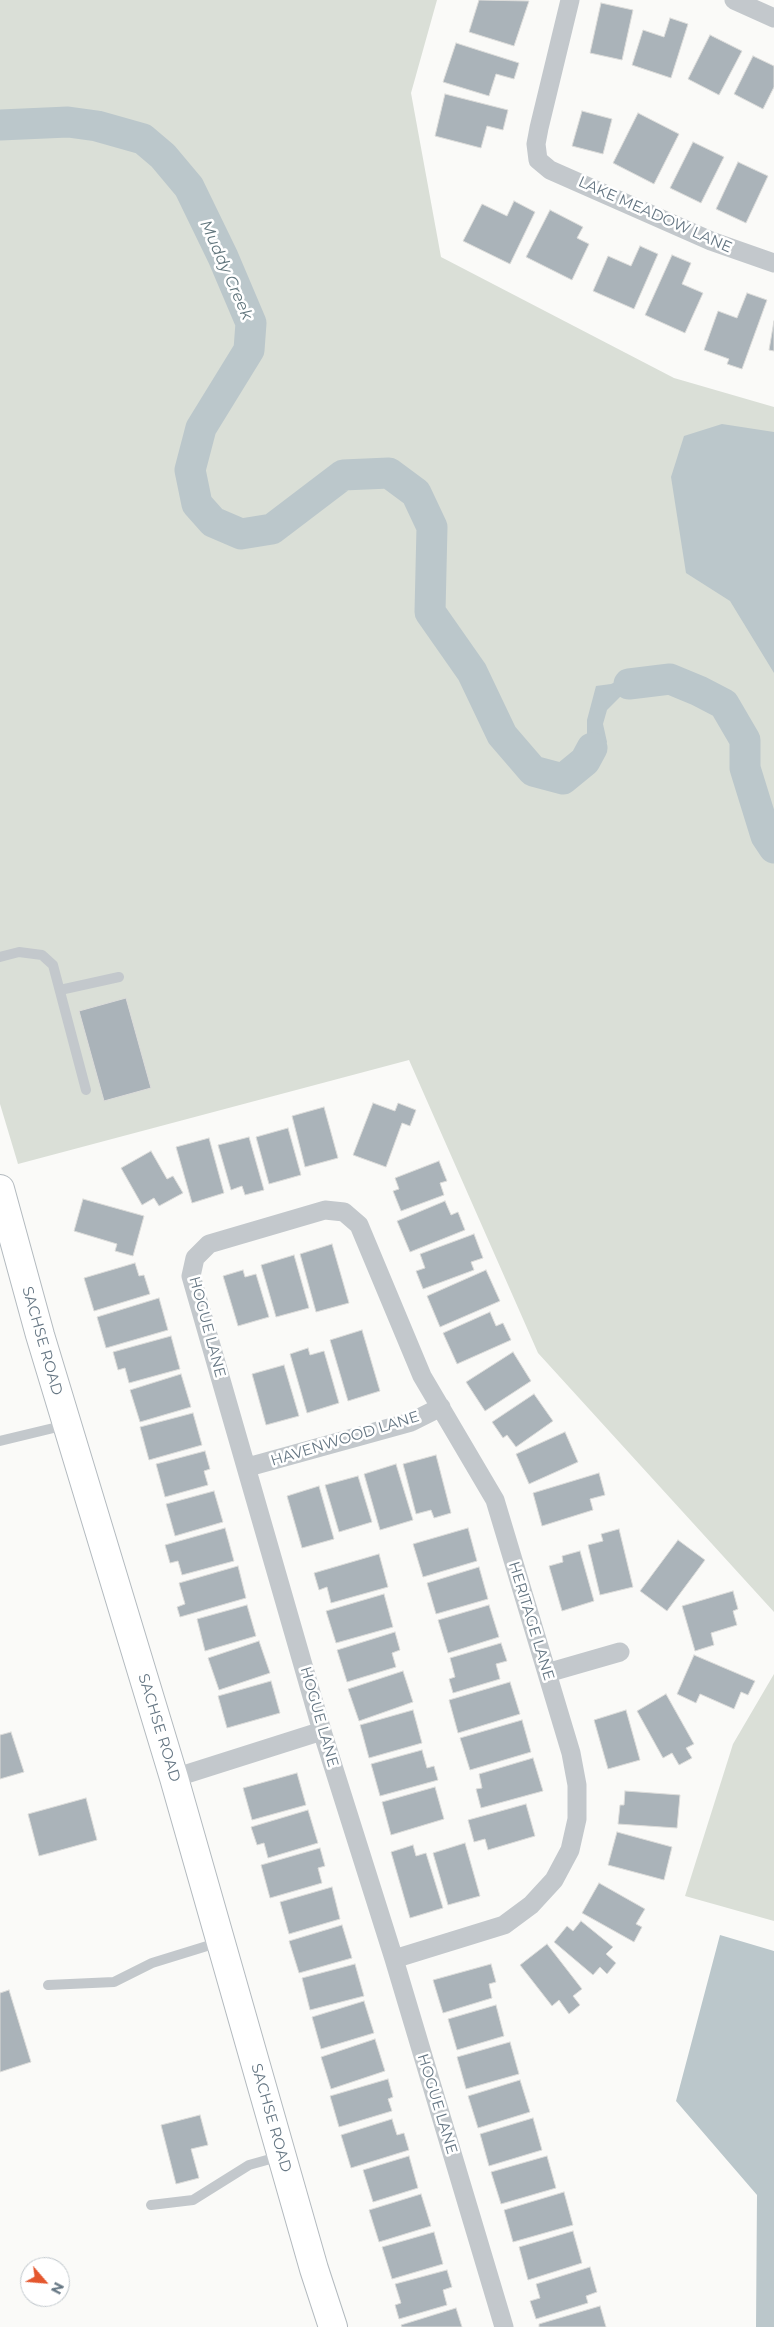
<!DOCTYPE html>
<html>
<head>
<meta charset="utf-8">
<style>
  body { margin:0 }
  #map { position:relative; width:774px; height:2327px; overflow:hidden; background:#fafaf8; font-family:Montserrat,sans-serif }
  canvas { display:block }
  .north { position:absolute; left:20px; top:2257px; width:50px; height:50px; box-sizing:border-box; background:#fff; border:1px solid #c1c8cd; border-radius:50%; rotate:117deg; font-size:14px; font-weight:700; line-height:20px; text-align:center; color:#657683 }
  .north::after { content:''; display:block; margin:auto; width:18px; height:22px; background:#e4572e; clip-path:polygon(50% 0,100% 100%,50% 72%,0 100%) }
</style>
</head>
<body>
<div id="map">
<canvas width="774" height="2327"></canvas>
<div class="north">N</div>
</div>
<script>
const c = document.querySelector('canvas').getContext('2d');
c.lineJoin = 'round';
function paint(path, color) { c.fillStyle = color; c.fill(path, 'evenodd'); }
const poly = rows => new Path2D(rows.map(r => 'M' + r).join(''));
function trace(path, color, width, dash) { c.strokeStyle = color; c.lineWidth = width; c.lineCap = dash ? 'butt' : 'round'; c.setLineDash(dash || []); c.stroke(path); }
function label(font, color, halo, rows, align = 'center') {
  c.font = font + ' Montserrat,sans-serif'; c.lineWidth = 5; c.setLineDash([]); c.textBaseline = 'middle'; c.strokeStyle = halo; c.fillStyle = color; for (const [text, x, y, turn = 0] of rows) {
    c.save(); c.translate(x, y); c.rotate((+turn || 0) * Math.PI / 180); c.textAlign = isNaN(turn) ? turn : align; if (halo) c.strokeText(text, 0, 0); c.fillText(text, 0, 0); c.restore();
  }
}
const green = poly([
  [0,0,437,0,411,93,441,257,674,378,774,407,774,1612,538,1353,409,1060,18,1164,0,1104],
  [774,1674,774,1921,685,1896,733,1744]
]);
const water = poly([
  [67,113,68,128,0,136,0,115],
  [722,424,774,432,774,673,730,601,686,573,671,477,684,436],
  [666,673,676,689,665,685,640,687,625,692,607,710,603,724,607,742,592,770,572,787,563,779,560,766,587,741,587,720,596,686,611,684,632,674],
  [720,1935,774,1951,774,2327,756,2327,757,2195,676,2101]
]);
const river = poly([
  [0,125,68,122,97,126,143,139,163,156,189,187,223,257,251,323,249,350,201,428,190,470,197,504,213,522,241,534,272,529,343,475,389,473,416,493,432,527,430,612,472,672,502,735,533,771,563,779,585,761,592,748],
  [629,684,670,679,699,691,724,704,745,740,745,768,766,836,774,848]
]);
const building = poly([
  [479,0,529,1,514,46,469,32,479,0],
  [601,3,633,10,622,60,590,53,601,3],
  [670,18,688,24,671,78,632,65,643,30,664,37,670,18],
  [710,35,742,51,719,95,688,79,710,35],
  [456,43,519,63,514,79,496,74,489,96,443,82,456,43],
  [753,56,774,66,774,87,763,109,734,94,753,56],
  [445,94,508,110,503,130,487,126,481,148,435,136,445,94],
  [582,111,612,119,603,154,572,146,582,111],
  [638,113,679,134,654,184,613,163,638,113],
  [693,142,724,157,701,203,670,188,693,142],
  [738,162,768,176,746,223,716,209,738,162],
  [514,201,535,212,510,264,463,241,482,204,507,216,514,201],
  [550,210,583,227,577,238,589,244,572,280,526,257,550,210],
  [640,246,658,254,634,309,593,291,608,256,631,266,640,246],
  [672,255,691,263,682,284,703,293,685,333,645,315,672,255],
  [747,293,767,300,742,369,727,364,729,359,704,350,718,311,737,318,747,293],
  [774,321,774,351,769,350,774,321],
  [126,998,151,1088,104,1101,79,1011,126,998],
  [373,1103,395,1111,398,1103,416,1110,410,1126,402,1123,386,1167,353,1155,373,1103],
  [324,1107,338,1158,305,1167,292,1116,324,1107],
  [288,1128,301,1175,269,1184,256,1137,288,1128],
  [249,1137,264,1190,245,1195,242,1186,231,1190,218,1145,249,1137],
  [209,1138,224,1193,192,1203,176,1147,209,1138],
  [151,1151,167,1179,173,1176,183,1193,159,1206,154,1198,142,1205,121,1168,151,1151],
  [439,1161,447,1181,440,1183,444,1195,401,1211,393,1191,399,1189,395,1178,439,1161],
  [83,1199,144,1216,133,1256,115,1251,117,1244,74,1231,83,1199],
  [445,1201,451,1215,458,1212,465,1230,410,1252,397,1221,445,1201],
  [474,1234,483,1258,471,1262,474,1270,423,1289,416,1271,425,1268,420,1254,474,1234],
  [332,1244,349,1303,316,1312,300,1254,332,1244],
  [294,1255,309,1308,276,1317,261,1265,294,1255],
  [135,1263,139,1276,144,1275,150,1294,94,1311,84,1278,135,1263],
  [243,1270,245,1277,256,1274,269,1317,238,1326,223,1276,243,1270],
  [486,1270,500,1301,440,1327,427,1296,486,1270],
  [159,1298,168,1330,106,1348,97,1317,159,1298],
  [490,1312,496,1326,503,1323,511,1340,457,1364,443,1333,490,1312],
  [362,1330,380,1391,348,1401,330,1340,362,1330],
  [171,1336,180,1369,129,1383,125,1368,118,1370,113,1352,171,1336],
  [308,1348,310,1355,324,1351,339,1403,307,1413,290,1354,308,1348],
  [513,1352,531,1381,485,1411,466,1382,513,1352],
  [284,1365,299,1416,266,1425,252,1374,284,1365],
  [181,1374,191,1407,140,1422,130,1390,181,1374],
  [534,1394,553,1421,516,1447,507,1435,503,1438,492,1422,534,1394],
  [193,1413,202,1445,149,1460,140,1427,193,1413],
  [565,1432,578,1462,529,1484,516,1454,565,1432],
  [205,1451,210,1469,204,1471,208,1485,165,1497,156,1464,205,1451],
  [436,1455,451,1513,434,1518,431,1510,416,1514,403,1464,436,1455],
  [396,1464,413,1520,380,1530,364,1474,396,1464],
  [599,1473,605,1495,590,1499,593,1510,542,1526,533,1493,599,1473],
  [358,1476,372,1522,339,1532,325,1485,358,1476],
  [319,1486,334,1539,302,1548,287,1496,319,1486],
  [214,1491,223,1522,175,1536,166,1504,214,1491],
  [225,1528,234,1561,182,1575,178,1561,170,1563,165,1545,225,1528],
  [468,1528,477,1561,423,1577,413,1544,468,1528],
  [619,1529,633,1587,600,1595,588,1545,603,1541,601,1534,619,1529],
  [678,1540,705,1560,667,1611,640,1591,678,1540],
  [580,1551,594,1601,562,1611,549,1566,563,1562,562,1556,580,1551],
  [379,1554,388,1587,331,1603,327,1587,319,1590,314,1573,379,1554],
  [238,1566,246,1598,180,1617,177,1607,185,1604,179,1583,238,1566],
  [479,1567,488,1599,436,1614,427,1583,479,1567],
  [733,1591,738,1609,733,1611,737,1625,711,1633,714,1645,695,1651,682,1606,733,1591],
  [384,1594,393,1627,336,1643,326,1611,384,1594],
  [247,1605,256,1636,205,1651,197,1619,247,1605],
  [489,1605,499,1637,448,1653,438,1620,489,1605],
  [395,1632,400,1650,392,1653,396,1667,347,1682,337,1650,395,1632],
  [259,1641,270,1673,219,1690,208,1658,259,1641],
  [501,1643,507,1661,496,1664,500,1679,453,1693,449,1679,455,1677,450,1658,501,1643],
  [694,1655,755,1681,748,1695,741,1692,734,1709,700,1694,696,1703,677,1694,694,1655],
  [403,1671,413,1702,359,1721,348,1689,403,1671],
  [271,1681,280,1713,227,1728,218,1696,271,1681],
  [510,1682,520,1714,458,1733,449,1700,510,1682],
  [666,1694,694,1744,686,1748,692,1758,679,1765,672,1753,663,1758,637,1711,666,1694],
  [413,1710,422,1743,369,1758,360,1725,413,1710],
  [626,1710,640,1760,608,1769,594,1720,626,1710],
  [522,1720,531,1752,470,1770,460,1738,522,1720],
  [11,1732,24,1772,0,1779,0,1735,11,1732],
  [422,1750,427,1768,434,1766,438,1780,380,1796,371,1764,422,1750],
  [533,1758,543,1791,481,1808,476,1789,482,1788,479,1774,533,1758],
  [297,1773,306,1805,252,1820,243,1788,297,1773],
  [435,1787,444,1819,391,1835,382,1802,435,1787],
  [625,1791,680,1795,677,1828,618,1824,620,1805,624,1805,625,1791],
  [86,1798,97,1840,39,1856,28,1814,86,1798],
  [526,1804,535,1836,488,1850,485,1839,474,1842,468,1820,526,1804],
  [308,1810,318,1843,268,1858,264,1843,257,1845,251,1827,308,1810],
  [617,1832,672,1847,664,1880,608,1865,617,1832],
  [465,1843,480,1896,448,1905,433,1853,465,1843],
  [413,1845,416,1856,426,1853,443,1908,410,1918,391,1852,413,1845],
  [320,1848,325,1866,318,1868,322,1883,270,1898,261,1865,320,1848],
  [599,1883,645,1909,636,1924,642,1927,634,1942,582,1913,599,1883],
  [332,1887,340,1919,289,1934,280,1902,332,1887],
  [581,1921,613,1947,606,1954,616,1963,607,1974,600,1967,593,1975,554,1942,567,1926,573,1931,581,1921],
  [342,1925,352,1958,299,1973,289,1941,342,1925],
  [547,1944,582,1989,573,1996,580,2005,569,2014,559,2000,552,2006,520,1965,547,1944],
  [355,1964,364,1996,310,2010,302,1978,355,1964],
  [491,1964,496,1982,489,1984,492,1998,443,2013,433,1980,491,1964],
  [9,1990,31,2062,0,2072,0,1993,9,1990],
  [364,2001,374,2033,321,2049,312,2017,364,2001],
  [496,2005,504,2036,457,2050,448,2019,496,2005],
  [375,2039,385,2071,331,2089,321,2057,375,2039],
  [510,2042,519,2074,466,2089,457,2057,510,2042],
  [388,2079,393,2097,388,2099,392,2111,339,2127,330,2096,388,2079],
  [520,2080,530,2112,478,2128,468,2096,520,2080],
  [200,2115,208,2145,191,2149,199,2178,176,2184,161,2125,200,2115],
  [533,2118,542,2150,489,2166,480,2134,533,2118],
  [392,2119,397,2135,404,2133,409,2150,351,2168,341,2135,392,2119],
  [409,2156,418,2188,373,2202,363,2170,409,2156],
  [547,2156,556,2188,501,2204,491,2172,547,2156],
  [564,2192,573,2225,513,2242,504,2210,564,2192],
  [421,2194,431,2226,379,2242,369,2210,421,2194],
  [573,2231,582,2263,528,2280,519,2247,573,2231],
  [434,2232,443,2264,392,2279,382,2247,434,2232],
  [590,2267,597,2292,586,2296,588,2303,536,2319,530,2301,540,2298,536,2284,590,2267],
  [447,2270,452,2287,443,2290,447,2305,399,2319,395,2305,401,2303,395,2284,447,2270],
  [600,2306,606,2327,539,2327,539,2324,600,2306],
  [456,2308,462,2327,402,2327,401,2325,456,2308]
]);
const lane = poly([
  [0,957,19,952,42,955,53,965,86,1090],
  [60,990,119,977],
  [0,1441,66,1425],
  [48,1985,114,1982,152,1963,220,1942],
  [151,2205,193,2200,249,2165,281,2156]
]);
const street = poly([
  [570,0,539,128,536,144,538,160,550,170,711,241,774,263],
  [734,0,774,18],
  [248,1467,411,1422,441,1407],
  [547,1673,620,1652],
  [174,1778,322,1731],
  [394,1959,504,1925,531,1905,554,1880,570,1850,577,1819,577,1785,571,1753,495,1500,422,1376,359,1225,344,1212,325,1210,209,1244,195,1258,191,1276,322,1731,394,1959,504,2327]
]);
const secondary = poly([
  [0,1189,40,1335,174,1778,314,2269,333,2327]
]);
const streetNames = [
  ["LAKE MEADOW LANE",655,215,24],
  ["HOGUE LANE",207,1327,75],
  ["SACHSE ROAD",42,1341,74],
  ["HAVENWOOD LANE",345,1439,-17],
  ["HERITAGE LANE",531,1621,73],
  ["HOGUE LANE",319,1717,74],
  ["SACHSE ROAD",159,1728,73],
  ["HOGUE LANE",437,2104,73],
  ["SACHSE ROAD",271,2118,74]
];
const waterNames = [
  ["Muddy Creek",226,270,66]
];
paint(green, '#dadfd7');
paint(water, '#bbc7cb');
trace(river, '#bbc7cb', 31);
paint(building, '#aab3b9');
trace(building, '#dcdcda', 1);
trace(secondary, '#b3babf', 30);
trace(lane, '#c3c8cc', 10);
trace(street, '#c3c8cc', 19);
trace(secondary, '#fff', 28);
label('15px', '#657683', '#fff', streetNames);
label('italic 16px', '#60757c', '#fff', waterNames);
</script>
</body>
</html>
